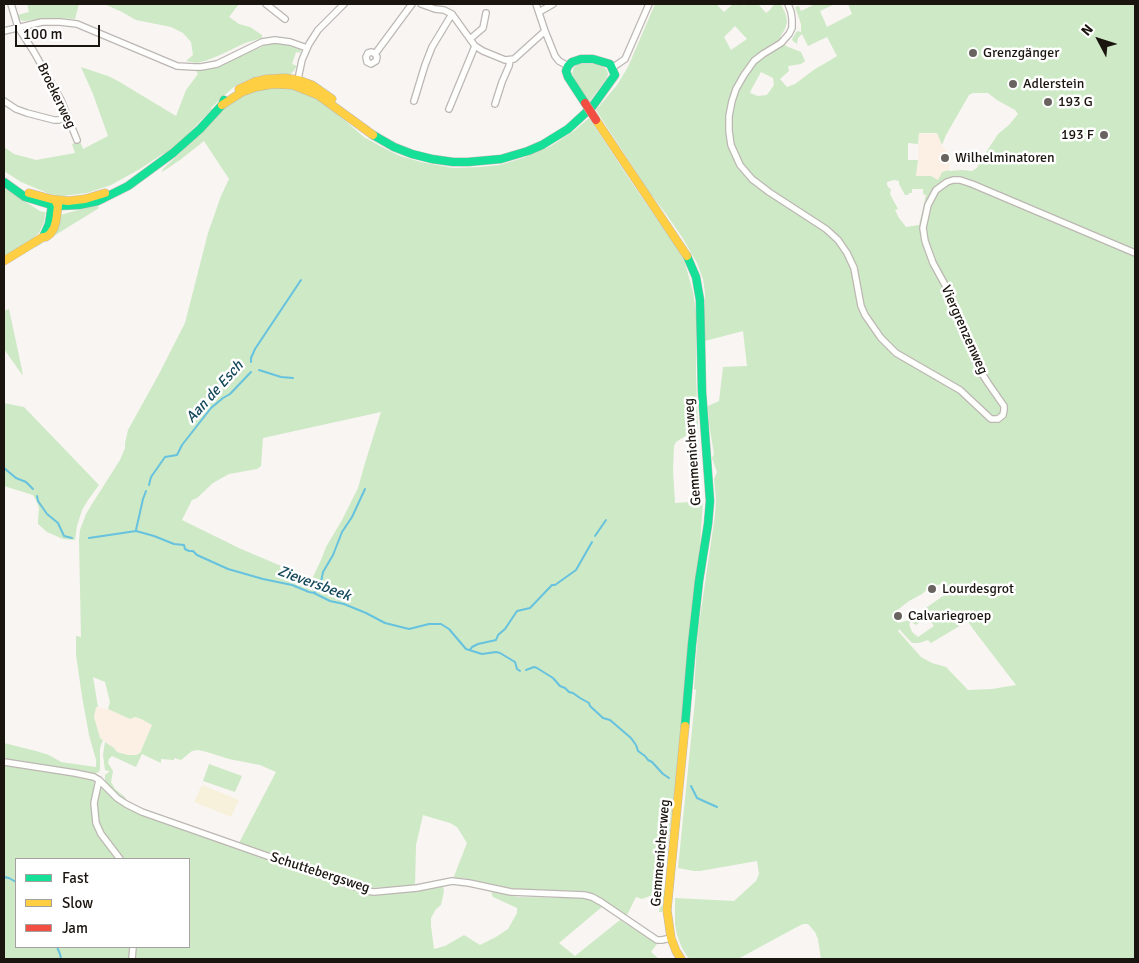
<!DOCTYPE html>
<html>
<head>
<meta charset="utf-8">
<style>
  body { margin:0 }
  #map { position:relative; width:1139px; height:963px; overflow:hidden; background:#f8f5f2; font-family:Signika,sans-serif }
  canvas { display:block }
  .frame { position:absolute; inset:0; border:5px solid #1b150f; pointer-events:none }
  .legend { position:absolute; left:15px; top:858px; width:175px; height:90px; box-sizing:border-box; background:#fff; border:1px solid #a4a19f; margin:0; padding:6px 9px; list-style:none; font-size:15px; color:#1b150f }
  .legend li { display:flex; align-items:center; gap:10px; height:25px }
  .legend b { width:25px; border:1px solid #a4a19f }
  .north { position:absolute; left:1074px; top:15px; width:50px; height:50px; -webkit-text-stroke:4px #fff; paint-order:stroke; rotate:310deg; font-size:14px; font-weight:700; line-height:20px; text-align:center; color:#1b150f }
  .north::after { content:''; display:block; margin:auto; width:18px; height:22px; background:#1b150f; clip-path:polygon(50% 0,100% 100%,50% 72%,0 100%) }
  .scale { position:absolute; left:15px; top:25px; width:85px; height:22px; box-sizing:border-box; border:2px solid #1b150f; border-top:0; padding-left:6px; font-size:15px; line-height:18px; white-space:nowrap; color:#1b150f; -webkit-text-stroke:4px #fff; paint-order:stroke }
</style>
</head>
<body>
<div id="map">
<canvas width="1139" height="963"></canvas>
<div class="frame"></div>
<ul class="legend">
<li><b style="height:6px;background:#16e098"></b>Fast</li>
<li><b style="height:6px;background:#ffcf43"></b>Slow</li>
<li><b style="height:6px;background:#f24e42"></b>Jam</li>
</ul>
<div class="north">N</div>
<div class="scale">100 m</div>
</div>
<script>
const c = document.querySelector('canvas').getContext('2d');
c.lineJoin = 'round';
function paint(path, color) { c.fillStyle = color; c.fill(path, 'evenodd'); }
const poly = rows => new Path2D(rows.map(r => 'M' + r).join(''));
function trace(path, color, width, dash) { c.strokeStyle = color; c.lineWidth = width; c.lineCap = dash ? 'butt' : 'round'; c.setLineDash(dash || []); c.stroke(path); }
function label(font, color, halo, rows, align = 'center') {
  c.font = font + ' Signika,sans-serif'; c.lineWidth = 5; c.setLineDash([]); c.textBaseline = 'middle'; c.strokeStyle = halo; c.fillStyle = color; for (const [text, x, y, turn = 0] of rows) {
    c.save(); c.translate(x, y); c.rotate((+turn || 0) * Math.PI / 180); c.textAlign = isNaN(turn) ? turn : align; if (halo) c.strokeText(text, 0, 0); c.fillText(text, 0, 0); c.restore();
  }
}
const built = poly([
  [933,132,937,133,939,134,942,146,946,150,950,160,949,170,945,171,938,180,931,176,916,176,917,169,918,169,919,133,932,134],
  [96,707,108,709,130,719,135,717,141,719,152,725,140,753,136,755,128,755,117,752,114,748,103,740,100,738,94,717]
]);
const green = poly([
  [27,4,79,4,75,19,56,18,23,21,19,19,17,15,29,12],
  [104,4,225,4,227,5,230,4,239,4,229,17,239,24,250,27,262,35,262,38,245,43,220,55,205,61,197,63,186,61,193,55,191,42,183,33,171,27,136,20,122,12],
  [655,4,718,4,718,6,724,12,733,4,742,4,744,6,746,4,758,4,766,13,770,10,774,4,781,4,786,15,787,22,785,29,780,37,786,46,801,52,805,61,801,64,788,66,789,71,780,79,787,87,795,84,815,69,829,61,837,56,827,37,808,46,802,34,798,38,797,44,793,41,792,39,797,31,801,32,801,24,795,7,799,6,801,11,815,4,835,4,820,11,827,27,852,14,848,4,1135,4,1135,959,821,959,818,939,815,932,808,924,803,924,795,928,738,959,689,959,682,948,677,935,675,924,675,898,734,901,756,881,759,874,757,861,700,871,694,871,678,868,696,690,694,689,698,631,715,515,716,500,714,479,717,472,712,458,714,454,709,424,708,406,719,401,723,367,747,366,743,331,705,341,705,293,703,279,697,263,682,237,666,214,650,193,596,110,617,85,628,67],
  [735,26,747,39,731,50,724,37],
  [761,72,773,78,774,85,767,95,758,96,750,93,751,90],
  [973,93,988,93,997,100,1015,110,1018,114,1009,125,998,134,981,160,977,168,972,171,962,170,949,171,949,170,942,172,938,180,931,176,916,176,918,160,908,160,908,143,918,144,919,133,937,133,942,145,946,135,969,95],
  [894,180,899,181,899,184,905,195,908,195,909,193,912,193,912,189,923,189,923,194,926,195,919,225,906,227,899,218,895,210,898,209,890,194,891,189,889,188,887,185,887,182],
  [941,584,947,590,947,593,912,618,906,621,898,623,893,614,895,612,909,601,922,594,930,587],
  [927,617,934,626,918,637,912,632,909,624,911,622,916,625],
  [968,621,973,629,1016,685,992,689,968,690,946,667,932,663,921,657,898,631,899,629,912,643,919,643,928,640,931,643],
  [268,44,284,44,301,50,300,53,296,52,292,64,297,66,293,72,289,75,274,74,259,76,247,80,235,86,218,101,211,108,212,109,187,135,168,152,161,155,140,169,111,185,87,193,63,196,50,194,33,187,21,182,4,171,4,147,14,154,36,160,75,153,72,144,80,141,83,149,108,136,93,94,81,67,108,76,118,81,176,116,186,90,198,74,196,71,218,66],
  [579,64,597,64,601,65,607,70,608,74,607,78,589,102,577,85,572,74,574,67],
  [271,88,289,88,301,91,314,97,329,107,364,137,382,147,400,156,421,162,453,168,480,167,499,165,523,158,551,146,575,130,589,118,634,186,679,251,685,263,693,292,696,312,696,375,698,428,676,442,674,446,673,470,675,503,703,501,700,546,689,643,680,744,663,888,665,891,662,912,659,912,661,902,661,898,656,896,650,896,642,899,636,897,627,915,600,898,585,891,519,890,463,878,453,879,467,843,457,827,450,823,423,815,416,845,415,886,369,888,359,886,239,843,276,772,260,765,229,759,207,752,198,750,192,751,181,760,174,758,174,760,161,759,161,763,142,754,136,767,112,756,109,759,108,763,113,771,111,782,115,789,126,798,125,800,114,792,105,781,105,775,109,772,109,771,105,770,103,755,105,742,114,748,117,752,128,755,136,755,140,753,152,725,141,719,135,717,130,719,108,709,110,702,105,682,93,677,98,707,96,707,94,717,100,738,103,740,100,748,100,769,99,772,94,774,76,770,63,770,4,760,4,743,36,751,49,755,61,762,96,767,96,760,89,735,82,696,76,655,76,636,81,637,79,540,80,530,86,514,92,504,120,460,125,448,125,443,128,430,159,374,185,323,208,233,221,196,229,179,204,141,180,160,162,172,163,169,198,136,219,114,236,99,248,93],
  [381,412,365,463,358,488,342,520,326,547,321,560,312,579,241,549,182,520,192,500,197,498,213,483,229,474,257,469,261,466,263,438],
  [4,188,40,211,47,213,45,214,44,222,39,233,29,242,4,257],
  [97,205,99,208,36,247,36,246,46,240,60,215],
  [9,309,21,365,23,376,4,349,4,311],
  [4,403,24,407,99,485,88,500,82,510,77,526,75,540,63,539,47,532,38,524,38,520,39,508,36,500,33,495,4,486],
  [209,764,242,776,235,792,203,781],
  [4,765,90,778,94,782,95,786,94,814,103,833,97,819,97,799,99,788,101,787,114,798,217,840,366,894,375,895,409,892,427,890,443,886,444,891,441,905,436,909,431,918,431,926,434,949,445,946,464,935,480,945,496,937,508,929,517,913,517,908,493,897,491,892,518,897,580,898,590,899,603,906,559,943,575,956,620,920,657,944,651,952,659,959,4,959],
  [16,859,189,859,189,947,16,947]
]);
const sand = poly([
  [202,785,239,800,231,817,194,802]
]);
const stream = poly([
  [251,362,251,358,255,349,301,280],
  [259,370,281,377,293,378],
  [4,468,16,478,26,482,33,489],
  [149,485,151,477,165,457,177,455,182,445,211,408,223,398,230,394,251,372],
  [37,496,38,501,47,514,58,523,64,536,72,538],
  [136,530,143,499,146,491],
  [595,536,606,520],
  [89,538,136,531,154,536,174,544,184,545,185,549,189,551,193,551,197,555,228,569,263,579,292,585,309,592,314,593,330,601,344,604,366,613,385,623,409,629,429,624,441,624,449,629,466,649,482,654,496,652,500,653,515,662,517,669,520,671],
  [314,593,320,587,323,572,333,555,342,532,352,517,365,489],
  [470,650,472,647,478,644,496,640,498,635,505,629,517,611,530,608,552,585,555,585,576,570,592,542],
  [526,670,534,667,537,668,553,678,560,686,565,688,569,692,573,693,580,698,589,703,590,706,603,718,610,720,631,738,636,745,638,751,645,756,648,760,652,762,663,774,669,778],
  [691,786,697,798,717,807],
  [4,877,9,878,16,882],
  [57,947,60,954,61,959]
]);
const street = poly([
  [11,4,18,27,34,52,61,100,77,140],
  [266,4,285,19],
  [421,4,435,9,444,10,452,14,475,46,483,51,505,60,514,59,545,31],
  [536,4,545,31,555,56,559,61,568,66],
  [788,4,791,12,792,19,792,28,789,34,781,43,763,54,754,61,744,75,736,89,732,101,729,116,729,131,731,145,740,165,752,179,769,192,826,229,838,240,847,253,854,268,861,306,865,315,881,338,896,353,960,390,991,419,998,419,1003,415,1004,410,1004,406,988,383,979,369,967,339,950,294,933,263,925,241,923,228,928,205,936,190,947,182,953,180,960,180,972,184,1135,253],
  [539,12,553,4],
  [4,31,42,22,60,22,77,24,177,66,194,67,201,67,217,64,262,42,275,40,290,42,307,48],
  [470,39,483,28,486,13],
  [375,54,372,52,368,53,366,57,367,62,371,64,376,61,377,57,375,54,412,4],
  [612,68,625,59,649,4],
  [297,84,302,60,309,44,318,30,344,4],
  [4,101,16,109,27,113,54,120,59,120,63,118,66,114],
  [414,101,425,65,432,47,452,14],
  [495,104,502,82,509,66,510,60],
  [449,109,475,46],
  [4,762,75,773,94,777,99,780,117,798,126,804,142,812,367,891,374,892,417,888,452,881,469,883,511,892,584,895,592,897,601,902,657,940,662,940,671,938],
  [99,780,94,803,96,823,101,834,120,859],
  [132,959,133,947]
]);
const fast = poly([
  [373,135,394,147,412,154,432,159,453,162,468,162,501,159,528,151,542,145,568,129,592,107,615,75,610,64,593,59,581,59,572,62,568,66,566,71,568,77,585,103],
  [4,182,25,197,48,204,58,206,79,205,98,201,128,186,173,153,200,129,222,105,224,100],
  [44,235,49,224,52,205,54,202],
  [685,726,692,644,699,581,708,524,710,501,702,392,700,300,696,277,687,256]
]);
const slow = poly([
  [239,89,254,82,267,79,285,78,298,80,312,85,332,99],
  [222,105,242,92,256,87,273,84,293,85,318,95,373,135],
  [596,120,687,256],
  [29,193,51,199,68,201,85,199,105,193],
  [4,261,43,237,46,237,50,234,54,228,56,221,58,206,56,202],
  [681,959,676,951,671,938,667,910,685,726]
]);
const jamBridge = poly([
  [585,103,596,120]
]);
const markers = [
  [973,53,5,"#68635e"],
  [1013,84,5,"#68635e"],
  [1048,102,5,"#68635e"],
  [1104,135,5,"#68635e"],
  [945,158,5,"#68635e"],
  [932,589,5,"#68635e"],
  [898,616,5,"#68635e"]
];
const poiNames = [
  ["Grenzgänger",983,53],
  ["Adlerstein",1023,84],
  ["193 G",1058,102],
  ["193 F",1094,135,"right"],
  ["Wilhelminatoren",955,158],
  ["Lourdesgrot",942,589],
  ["Calvariegroep",908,616]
];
const streetNames = [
  ["Broekerweg",56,96,64],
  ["Viergrenzenweg",964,330,66],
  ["Gemmenicherweg",693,452,-94],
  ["Gemmenicherweg",661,853,-85],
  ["Schuttebergsweg",320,873,18]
];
const waterNames = [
  ["Aan de Esch",215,392,-48],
  ["Zieversbeek",314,584,20]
];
paint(built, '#fcf0e5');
paint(green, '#cee9c5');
paint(sand, '#f7f1db');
trace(stream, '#66c2de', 2);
trace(street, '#bcb7b3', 8);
trace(fast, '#bcb7b3', 9);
trace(slow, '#bcb7b3', 9);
trace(street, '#fefefd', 5.5);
trace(fast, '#16e098', 8);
trace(slow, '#ffcf43', 8);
trace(jamBridge, '#bcb7b3', 9, []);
trace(jamBridge, '#f24e42', 8);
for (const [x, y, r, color] of markers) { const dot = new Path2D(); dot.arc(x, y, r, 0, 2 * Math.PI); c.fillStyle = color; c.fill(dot); trace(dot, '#fff', 2); }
label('14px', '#1b150f', '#fff', poiNames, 'left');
label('14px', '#1b150f', '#fff', streetNames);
label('italic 15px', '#14485a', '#fff', waterNames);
</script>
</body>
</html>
